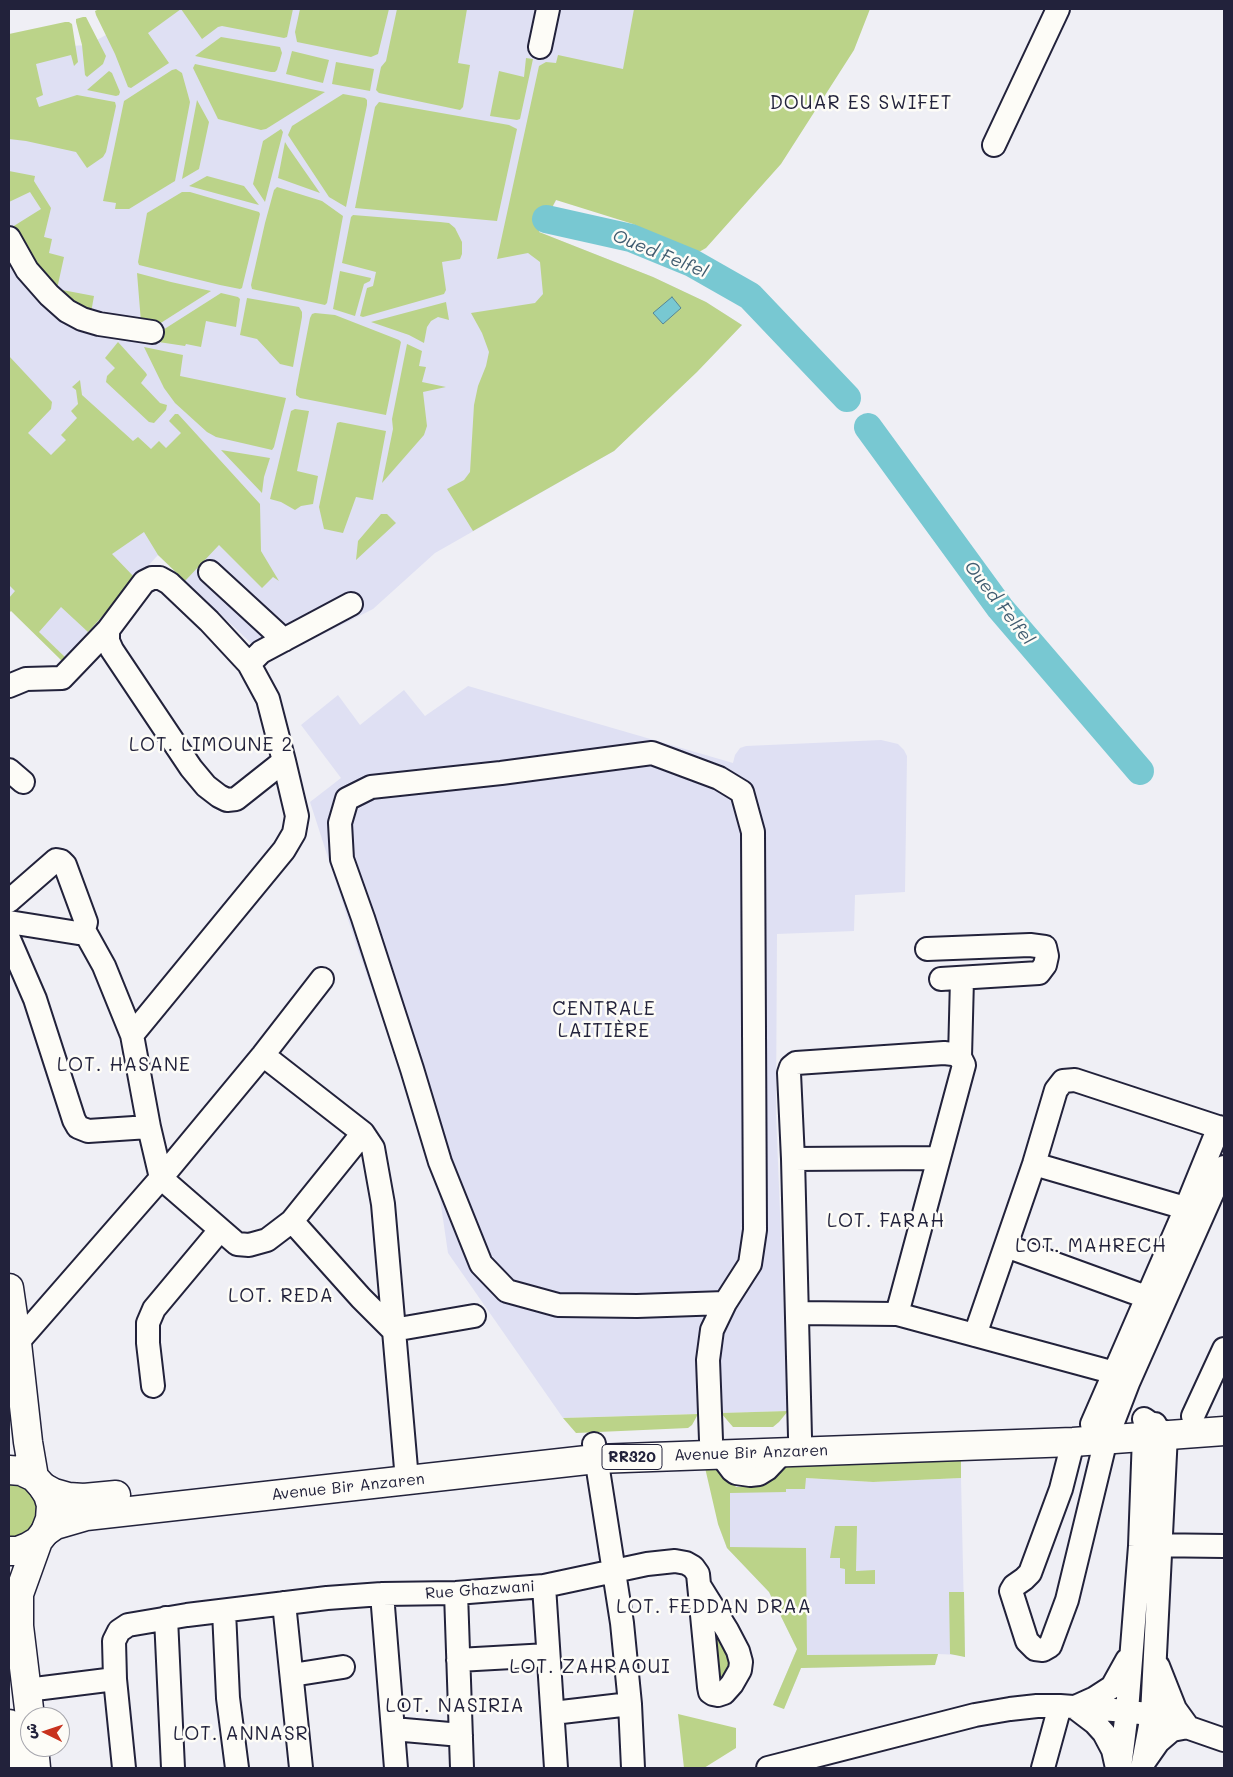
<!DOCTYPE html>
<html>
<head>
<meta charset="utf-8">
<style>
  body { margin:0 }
  #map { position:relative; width:1233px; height:1777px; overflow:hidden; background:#efeff5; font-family:Mali,"Playpen Sans Arabic",sans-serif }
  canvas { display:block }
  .frame { position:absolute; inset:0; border:10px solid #22223b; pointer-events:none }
  .north { position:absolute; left:20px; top:1707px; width:50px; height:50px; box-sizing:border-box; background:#fdfcf7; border:1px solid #a5a5ac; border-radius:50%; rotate:274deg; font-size:14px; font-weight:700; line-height:20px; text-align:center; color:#22223b }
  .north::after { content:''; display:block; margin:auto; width:18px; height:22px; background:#c8321e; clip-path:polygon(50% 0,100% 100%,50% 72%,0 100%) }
</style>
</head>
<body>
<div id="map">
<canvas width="1233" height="1777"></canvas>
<div class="frame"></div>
<div class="north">ش</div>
</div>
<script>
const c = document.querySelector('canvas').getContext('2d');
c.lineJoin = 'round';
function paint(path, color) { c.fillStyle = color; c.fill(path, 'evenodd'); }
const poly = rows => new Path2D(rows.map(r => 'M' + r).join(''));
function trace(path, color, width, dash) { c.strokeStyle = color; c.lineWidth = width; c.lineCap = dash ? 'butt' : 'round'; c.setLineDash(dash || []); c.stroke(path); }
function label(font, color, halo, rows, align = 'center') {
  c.font = font + ' Mali,sans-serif'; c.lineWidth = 5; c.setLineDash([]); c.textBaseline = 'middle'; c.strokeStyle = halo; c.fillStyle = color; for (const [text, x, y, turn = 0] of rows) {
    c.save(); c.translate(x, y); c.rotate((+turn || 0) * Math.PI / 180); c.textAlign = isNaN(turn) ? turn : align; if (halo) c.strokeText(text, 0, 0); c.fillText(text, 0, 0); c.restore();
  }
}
const built = poly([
  [152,9,660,9,539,232,653,277,706,302,742,325,614,451,435,553,373,609,270,661,158,555,65,657,9,605,9,54,52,47,88,45],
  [468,686,733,763,735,755,740,748,746,746,881,740,898,744,904,750,907,756,905,892,855,895,854,931,777,934,776,1113,788,1411,563,1418,448,1253,433,1151,404,1081,356,944,310,802,341,778,301,725,338,695,360,725,404,690,425,716],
  [772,1475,805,1478,873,1482,961,1478,965,1657,959,1655,938,1654,935,1665,801,1668,784,1709,773,1705,797,1649,769,1592,727,1548,718,1524,730,1480,736,1487,759,1486]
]);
const green = poly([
  [99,9,293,9,287,37,284,38,222,26,218,27,202,39,181,9,148,33,169,63,131,88,128,87,115,54,96,15,95,11],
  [300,9,389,9,378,54,371,57,297,42,295,32],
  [397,9,467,9,458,63,470,65,463,107,460,110,379,93,376,90,381,67,386,61],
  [634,9,870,9,854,50,781,164,706,248,699,252,689,252,633,224,556,200,539,232,653,277,706,302,742,325,697,372,614,451,473,531,447,489,464,480,470,472,474,405,478,386,486,366,489,352,482,333,471,313,535,303,543,294,540,262,528,253,497,259,539,66,546,62,556,63,558,55,623,69],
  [83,17,86,17,106,56,103,64,87,77,85,75,82,45,76,22,76,19],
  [65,22,69,22,72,24,78,62,74,66,71,55,36,64,43,95,36,98,39,107,77,95,115,102,116,106,106,152,103,157,87,168,76,152,26,141,9,139,9,34],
  [221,37,280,47,282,53,277,70,275,72,271,72,195,56],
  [292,51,329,60,323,83,286,74],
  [526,58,533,59,520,119,517,120,490,116,499,71,524,77],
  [336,62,374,69,370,91,332,84],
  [195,64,325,92,266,129,261,130,218,119,193,68],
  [176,69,182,73,190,102,175,181,129,209,115,209,116,203,103,201,124,101,172,70],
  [109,71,112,73,120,92,119,95,116,96,87,90],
  [343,94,365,98,367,100,367,105,346,207,329,197,288,135,292,126],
  [197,100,209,122,199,169,182,179],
  [379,102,509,125,517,129,497,221,355,208,375,107],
  [281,129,283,132,265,202,253,184,263,141],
  [285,142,288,147,320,193,278,178],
  [9,171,35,176,34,181,51,208,44,237,52,239,49,253,64,257,57,289,94,296,90,318,69,307,9,229,41,209,30,192,9,202],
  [207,176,244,186,259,205,189,186],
  [277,187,322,201,343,216,327,303,325,305,252,289,251,285,265,223,274,190],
  [182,192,190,192,259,212,260,214,242,288,240,289,220,285,139,265,138,262,147,213],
  [353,215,440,222,449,223,455,228,462,242,462,254,460,259,442,262,446,290,444,294,363,317,360,316,367,288,373,286,376,272,342,263,351,217],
  [340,271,371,278,370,281,364,284,355,316,333,309],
  [137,273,171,282,211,291,156,326,141,322],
  [221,293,238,297,240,299,236,327,206,321,201,347,186,344,185,346,152,341,155,335],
  [247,298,299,307,302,312,302,317,293,367,280,364,257,339,240,335],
  [446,302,449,320,438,317,431,321,427,327,424,343,409,335,371,322],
  [315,313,335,315,399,340,401,342,386,415,300,398,296,395,296,390,310,318,312,314],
  [118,342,146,373,147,375,141,383,160,403,167,405,166,410,154,423,149,422,106,382,107,376,115,368,105,358],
  [407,344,422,351,419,366,426,367,422,382,446,387,423,392,427,426,424,435,382,483,393,429,392,419],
  [144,347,183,355,180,376,286,398,274,447,272,450,268,449,216,437,207,432,175,403,164,388],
  [9,356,52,402,51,409,28,433,51,455,66,440,61,435,77,418,71,411,78,404,76,390,72,387,80,380,82,395,133,441,138,437,151,449,159,441,166,448,181,433,169,421,175,414,178,414,260,504,261,551,279,581,273,577,262,588,219,545,185,581,158,555,144,532,112,554,136,579,88,632,61,607,39,632,65,657,62,661,11,611,9,613,9,598,15,591,9,585],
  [295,409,309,411,297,471,318,476,313,504,301,506,295,510,281,502,270,499,291,411],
  [340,422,386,431,373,500,356,497,343,533,324,529,319,507,337,423],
  [221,450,270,458,264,477,262,493],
  [381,514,387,514,396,523,356,560,358,541],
  [788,1411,779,1422,773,1427,733,1427,721,1413],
  [698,1414,692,1425,688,1428,576,1433,563,1418],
  [794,1457,885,1463,961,1460,961,1478,873,1482,806,1478,805,1489,786,1489,786,1492,730,1493,730,1547,806,1548,807,1655,938,1654,935,1665,801,1668,784,1709,773,1705,797,1649,769,1592,727,1548,718,1524,703,1459,717,1462,736,1487,759,1486],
  [9,1477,41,1494,39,1526,9,1544],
  [835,1526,857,1526,856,1571,875,1570,875,1584,845,1584,845,1569,840,1568,840,1558,830,1558],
  [949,1592,964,1592,965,1657,950,1654],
  [707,1608,732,1663,719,1690],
  [678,1714,736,1728,736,1748,704,1768,684,1768]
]);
const water = poly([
  [672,297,681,308,663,324,653,313,672,297]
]);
const river = poly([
  [546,219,631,238,692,263,750,296,847,398],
  [868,427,1000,608,1140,771]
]);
const minor = poly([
  [540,47,548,9],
  [994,145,1058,9],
  [9,238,27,270,49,295,67,311,82,319,99,324,152,332],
  [210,572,284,640],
  [249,664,261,652,351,604],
  [9,686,26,679,62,678,108,630],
  [9,770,23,782],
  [9,901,56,860,61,861,65,865,86,922,84,930,104,966,132,1035,149,1127,161,1178,237,1244,249,1245,267,1240,292,1221,363,1133],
  [9,922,78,933,84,930],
  [9,939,35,999,74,1120,78,1127,88,1131,149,1127],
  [927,949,1030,945,1045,947,1047,956,1045,965,1039,973,941,979],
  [132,1035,284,850,294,833,297,816,284,761,268,699,249,664,209,621,169,583,160,578,152,578,144,582,108,630,108,641,112,650,191,768,206,786,219,796,227,800,236,799,284,761],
  [263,1055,363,1133,373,1148,383,1204,407,1480],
  [960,1057,962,979],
  [793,1159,939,1158],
  [1034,1164,1199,1212],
  [292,1221,361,1298,393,1330,474,1316],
  [1006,1246,1160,1302],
  [798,1313,897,1314,1115,1373],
  [975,1335,1034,1164,1056,1090,1063,1081,1075,1080,1224,1129],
  [9,1350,17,1343,161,1178,263,1055,322,979],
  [153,1386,148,1343,148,1323,154,1309,220,1230],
  [1193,1416,1224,1349],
  [1113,1422,1128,1383,1224,1167],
  [1092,1424,1186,1208,1219,1127],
  [800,1437,793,1159,789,1073,791,1067,796,1063,944,1053,953,1054,960,1057,964,1065,897,1314],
  [711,1440,708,1360,712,1330,725,1303,750,1264,755,1230,753,832,742,792,719,778,652,753,501,773,371,787,347,799,340,823,342,859,363,918,412,1069,440,1162,481,1264,507,1291,558,1305,637,1306,725,1303],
  [1073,1442,1061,1489,1030,1573,1024,1579,1014,1586,1011,1591,1027,1641,1035,1649,1043,1650,1050,1646,1067,1600,1106,1439],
  [594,1444,622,1623,630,1704,633,1768],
  [720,1454,732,1470,736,1473,750,1475,759,1474,767,1469,784,1451],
  [1145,1545,1224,1546],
  [544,1586,556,1768],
  [456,1593,462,1768],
  [382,1594,396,1768],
  [284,1603,301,1768],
  [224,1611,228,1698,237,1768],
  [166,1618,173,1768],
  [458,1660,548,1655],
  [292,1675,343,1667],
  [27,1690,115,1679],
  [1074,1707,1095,1723,1104,1733,1113,1750,1117,1768],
  [1075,1707,1095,1698,1112,1687,1127,1660],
  [553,1713,630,1704],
  [393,1729,461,1735],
  [1144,1762,1158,1742,1172,1730,1188,1727,1175,1709,1158,1666],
  [124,1768,115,1679,114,1641,119,1631,128,1625,187,1615,327,1598,382,1594,456,1593,544,1586,647,1564,675,1561,686,1563,693,1567,698,1574,709,1687,710,1692,713,1694,718,1695,724,1693,732,1684,740,1670,741,1662,738,1651,727,1630,699,1585],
  [768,1768,975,1715,1010,1709,1037,1706,1060,1706,1127,1711,1152,1715,1224,1740],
  [1043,1768,1060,1706],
  [1120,1768,1127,1711,1140,1546,1144,1436,1155,1424],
  [1142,1768,1152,1715,1166,1434,1144,1419]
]);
const major = poly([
  [9,1288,17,1343,28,1442,34,1477],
  [9,1470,21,1471,34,1477,43,1487,48,1495,51,1505,50,1519,45,1532,38,1541,28,1547,18,1551,9,1551],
  [30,1717,19,1626,19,1594,38,1541],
  [9,1724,14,1768],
  [34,1747,36,1768]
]);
const highway = poly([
  [43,1487,54,1493,68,1497,84,1498,116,1495],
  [45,1532,55,1525,86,1516,596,1459,1073,1442,1224,1431]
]);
const shields = [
  [632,1457,60]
];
const shieldNames = [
  ["RR320",632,1457]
];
const streetNames = [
  ["Avenue Bir Anzaren",751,1453,-2],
  ["Avenue Bir Anzaren",348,1487,-6],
  ["Rue Ghazwani",480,1590,-4]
];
const waterNames = [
  ["Oued Felfel",660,254,22],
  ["Oued Felfel",999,603,52]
];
const quarterNames = [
  ["DOUAR ES SWIFET",861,103],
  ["LOT. LIMOUNE 2",211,745],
  ["CENTRALE",604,1009],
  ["LAITIÈRE",604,1031],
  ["LOT. HASANE",124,1065],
  ["LOT. FARAH",886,1221],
  ["LOT. MAHRECH",1091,1246],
  ["LOT. REDA",281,1296],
  ["LOT. FEDDAN DRAA",714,1607],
  ["LOT. ZAHRAOUI",590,1667],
  ["LOT. NASIRIA",455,1706],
  ["LOT. ANNASR",241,1734]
];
paint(built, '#dfe0f3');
paint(green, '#bbd389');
paint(water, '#78c8d2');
trace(water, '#568696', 1);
trace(river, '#78c8d2', 28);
trace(minor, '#22223b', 26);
trace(major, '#22223b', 31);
trace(highway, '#22223b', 31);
trace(minor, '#fdfcf7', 22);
trace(major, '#fdfcf7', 28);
trace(highway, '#fdfcf7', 28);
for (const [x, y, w] of shields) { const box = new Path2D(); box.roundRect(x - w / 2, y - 12.5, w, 25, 4); c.fillStyle = '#fdfcf7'; c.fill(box); trace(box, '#22223b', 1); }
label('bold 15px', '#22223b', null, shieldNames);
label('16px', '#22223b', '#fdfcf7', streetNames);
label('italic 18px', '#405c70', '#fdfcf7', waterNames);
c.letterSpacing = '1px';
label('19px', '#22223b', '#fdfcf7', quarterNames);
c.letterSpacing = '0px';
</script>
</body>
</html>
